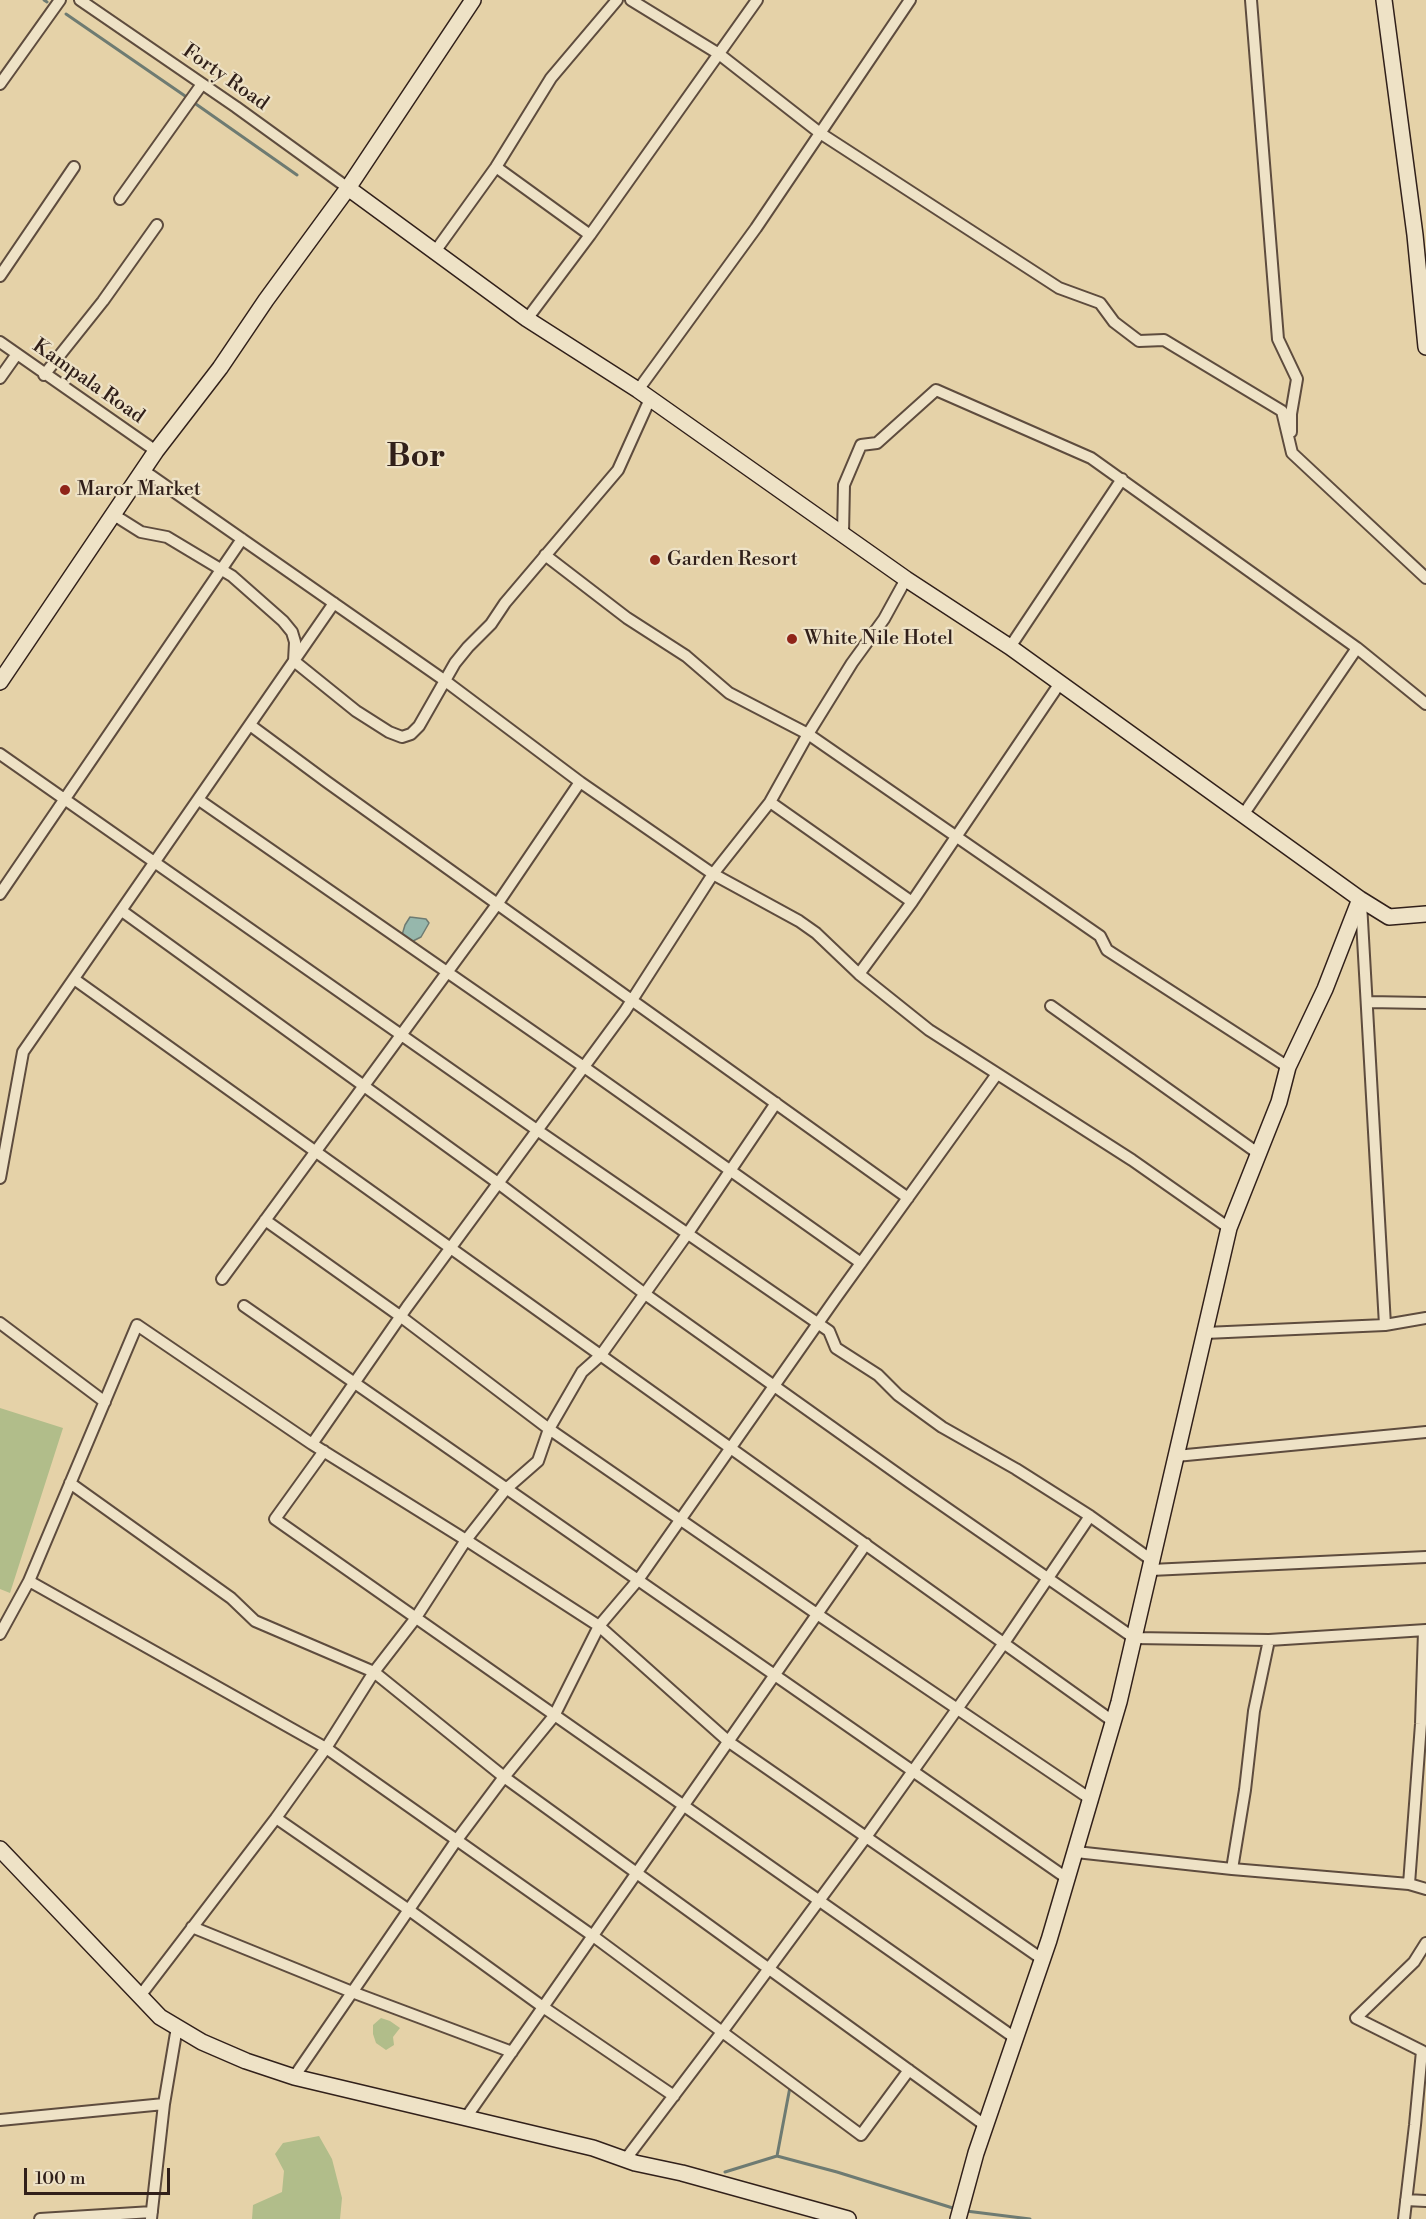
<!DOCTYPE html>
<html>
<head>
<meta charset="utf-8">
<style>
  body { margin:0 }
  #map { position:relative; width:1426px; height:2219px; overflow:hidden; background:#e5d2a8; font-family:"Libre Bodoni",serif }
  canvas { display:block }
  .scale { position:absolute; left:24px; top:2168px; width:146px; height:27px; box-sizing:border-box; border:3px solid #31201a; border-top:0; padding-left:8px; font-size:18px; line-height:21px; white-space:nowrap; color:#31201a; -webkit-text-stroke:4px #eee2c6; paint-order:stroke }
</style>
</head>
<body>
<div id="map">
<canvas width="1426" height="2219"></canvas>
<div class="scale">100 m</div>
</div>
<script>
const c = document.querySelector('canvas').getContext('2d');
c.lineJoin = 'round';
function paint(path, color) { c.fillStyle = color; c.fill(path, 'evenodd'); }
const poly = rows => new Path2D(rows.map(r => 'M' + r).join(''));
function trace(path, color, width, dash) { c.strokeStyle = color; c.lineWidth = width; c.lineCap = dash ? 'butt' : 'round'; c.setLineDash(dash || []); c.stroke(path); }
function label(font, color, halo, rows, align = 'center') {
  c.font = font + ' "Libre Bodoni",serif'; c.lineWidth = 4.5; c.setLineDash([]); c.textBaseline = 'middle'; c.strokeStyle = halo; c.fillStyle = color; for (const [text, x, y, turn = 0] of rows) {
    c.save(); c.translate(x, y); c.rotate((+turn || 0) * Math.PI / 180); c.textAlign = isNaN(turn) ? turn : align; if (halo) c.strokeText(text, 0, 0); c.fillText(text, 0, 0); c.restore();
  }
}
const green = poly([
  [0,1408,63,1428,10,1593,0,1589],
  [381,2018,390,2021,400,2028,393,2037,394,2045,386,2050,376,2043,373,2034,373,2025],
  [319,2136,332,2159,342,2198,340,2219,252,2219,253,2205,282,2192,284,2171,275,2154,283,2143]
]);
const water = poly([
  [410,917,426,919,429,923,421,937,409,943,402,935,405,925,410,917]
]);
const stream = poly([
  [44,0,47,2],
  [66,14,188,98],
  [193,102,297,175],
  [777,2156,790,2087],
  [725,2172,777,2156,837,2172,956,2209],
  [966,2211,1030,2219]
]);
const street = poly([
  [80,0,236,107,348,188],
  [631,0,719,54,820,133,1059,288,1100,303,1114,322,1139,341,1164,340,1282,411,1292,453,1426,578],
  [1251,0,1278,339,1297,379,1291,414,1291,432],
  [0,84,60,0],
  [496,167,590,235],
  [120,199,202,84],
  [434,253,496,167,551,78,617,0],
  [0,276,74,167],
  [527,319,590,235,757,0],
  [0,342,156,451],
  [44,375,103,301,157,225],
  [0,378,17,354],
  [638,390,756,228,910,0],
  [143,470,444,680,580,782,713,874,799,921,816,933,859,974,929,1030,1132,1160,1229,1228],
  [114,515,141,532,167,537,232,576,283,621,292,632,295,642,294,661,356,711,389,732,402,737,411,734,419,726,455,663,468,647,491,624,505,603,618,470,650,399],
  [843,534,844,485,861,445,877,443,936,390,1091,458,1357,648,1426,704],
  [545,555,627,618,686,656,729,693,808,734,1100,936,1107,950,1288,1067],
  [1010,647,1122,479],
  [250,725,327,782,908,1198],
  [0,754,537,1130,829,1331,836,1348,878,1375,898,1395,942,1427,1016,1469,1090,1516,1153,1561],
  [199,800,584,1067,861,1263],
  [770,802,912,902],
  [1243,815,1357,648],
  [0,894,242,539],
  [1361,903,1385,1325],
  [122,911,498,1183,645,1294,909,1482,1134,1638,1269,1640,1426,1630],
  [859,974,912,902,1060,683],
  [74,979,1114,1722],
  [1368,1002,1426,1003],
  [1051,1006,1259,1154],
  [0,1178,23,1052,334,603],
  [265,1220,400,1316,549,1429,817,1614,1092,1800],
  [222,1279,498,903,580,782],
  [244,1306,1068,1879],
  [0,1323,105,1402],
  [1205,1333,1385,1325,1426,1318],
  [312,1444,407,1307,625,1011,713,874,770,802,808,734,852,663,884,619,906,579],
  [324,1451,275,1519,1015,2038],
  [1176,1456,1426,1432],
  [70,1483,231,1598,255,1621,374,1672,504,1777,986,2126],
  [1151,1570,1426,1557],
  [0,1634,29,1581],
  [276,1818,409,1910,543,2007,674,2096],
  [1076,1852,1232,1869,1409,1884,1426,1889],
  [1232,1869,1245,1790,1254,1711,1269,1640],
  [1409,1884,1421,1724,1424,1631],
  [192,1927,352,1992,512,2052],
  [140,1996,276,1818,326,1748,374,1672,415,1619,466,1540,506,1489,538,1461,549,1429,582,1372,601,1355,688,1233,776,1103],
  [909,2070,861,2135,593,1936,326,1748,29,1581,137,1325,312,1444,466,1540,599,1626,729,1742,1042,1959],
  [294,2077,456,1841,504,1777,554,1716,599,1626,638,1580,835,1299,997,1074],
  [465,2119,866,1544],
  [0,2120,164,2104],
  [625,2160,722,2032,866,1837,1004,1643,1090,1516],
  [1406,2200,1426,2201],
  [40,2219,152,2212],
  [151,2219,164,2104,177,2027],
  [1404,2219,1415,2125,1422,2051,1356,2018,1414,1962,1426,1943]
]);
const secondary = poly([
  [1384,0,1415,235,1426,347],
  [348,188,527,319,638,390,906,579,1010,647,1360,899,1389,917,1426,914],
  [0,682,156,451,220,368,266,300,348,188,473,0],
  [0,1849,160,2017,202,2042,246,2061,294,2077,593,2148,635,2163,682,2173,848,2219],
  [958,2219,976,2153,1049,1940,1119,1702,1229,1228,1279,1102,1288,1067,1325,989,1360,899]
]);
const markers = [
  [65,490,6,"#8f2418"],
  [655,560,6,"#8f2418"],
  [792,639,6,"#8f2418"]
];
const streetNames = [
  ["Forty Road",225,78,35],
  ["Kampala Road",88,382,35]
];
const poiNames = [
  ["Maror Market",77,490],
  ["Garden Resort",667,560],
  ["White Nile Hotel",804,639]
];
const townNames = [
  ["Bor",416,458]
];
paint(green, '#b1bd8a');
paint(water, '#96b7ac');
trace(water, '#6e7b72', 1.5);
trace(stream, '#6e7b72', 3);
trace(street, '#5e4c3e', 14);
trace(secondary, '#31201a', 18);
trace(street, '#eee2c6', 10);
trace(secondary, '#eee2c6', 15);
for (const [x, y, r, color] of markers) { const dot = new Path2D(); dot.arc(x, y, r, 0, 2 * Math.PI); c.fillStyle = color; c.fill(dot); trace(dot, '#eee2c6', 2); }
label('20px', '#31201a', '#eee2c6', streetNames);
label('20px', '#31201a', '#eee2c6', poiNames, 'left');
label('bold 32px', '#31201a', '#eee2c6', townNames);
</script>
</body>
</html>
